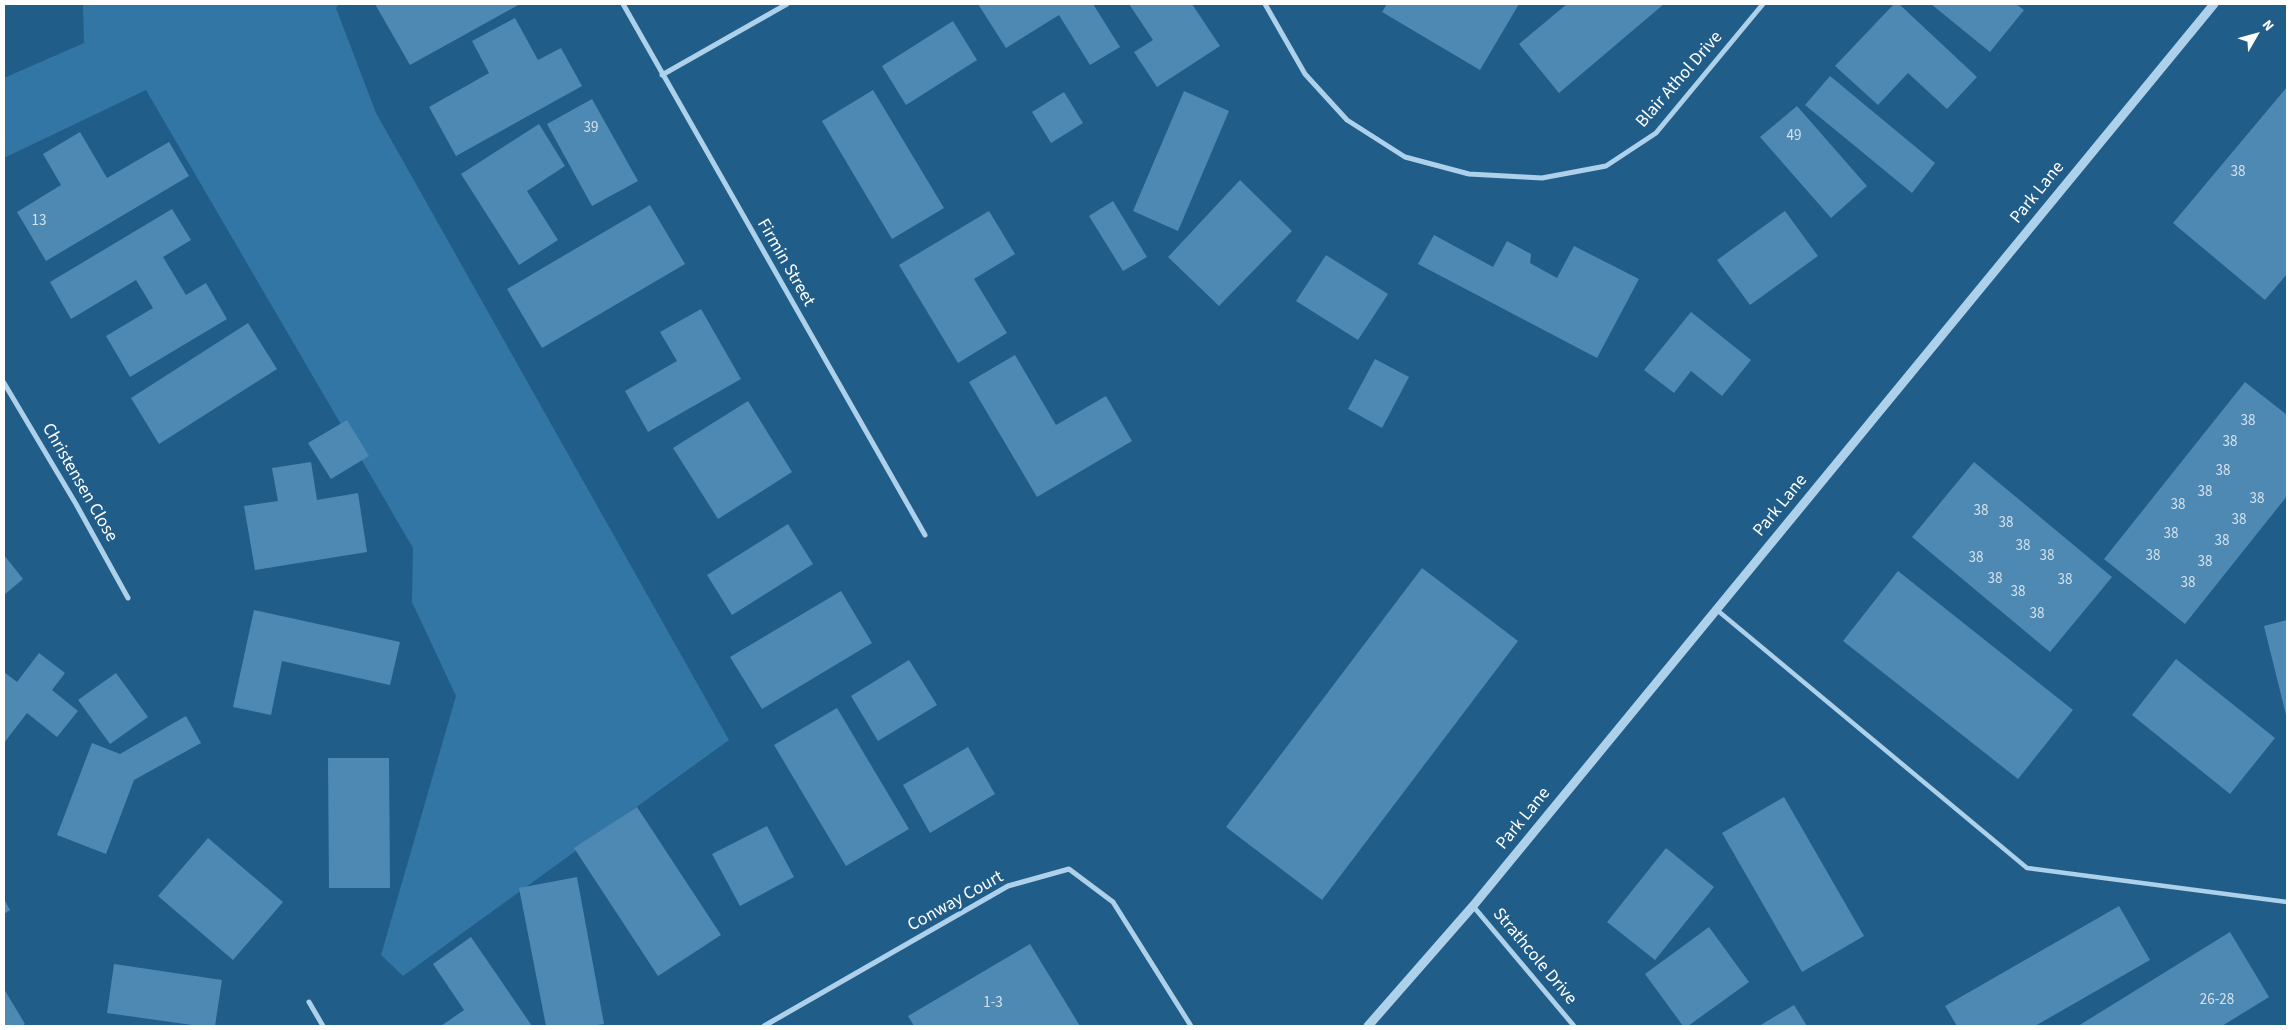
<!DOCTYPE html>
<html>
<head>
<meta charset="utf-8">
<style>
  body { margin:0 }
  #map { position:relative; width:2291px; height:1030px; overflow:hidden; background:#215d89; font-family:"Source Sans 3",sans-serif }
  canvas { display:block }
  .frame { position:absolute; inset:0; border:5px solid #fff; pointer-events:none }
  .north { position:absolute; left:2231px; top:10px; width:50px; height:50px; -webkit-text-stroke:4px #215d89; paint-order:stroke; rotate:52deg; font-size:14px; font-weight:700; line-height:20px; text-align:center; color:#fff }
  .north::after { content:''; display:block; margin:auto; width:18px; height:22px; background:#fff; clip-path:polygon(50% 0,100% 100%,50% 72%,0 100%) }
</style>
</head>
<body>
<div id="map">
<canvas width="2291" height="1030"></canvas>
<div class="frame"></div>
<div class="north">N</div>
</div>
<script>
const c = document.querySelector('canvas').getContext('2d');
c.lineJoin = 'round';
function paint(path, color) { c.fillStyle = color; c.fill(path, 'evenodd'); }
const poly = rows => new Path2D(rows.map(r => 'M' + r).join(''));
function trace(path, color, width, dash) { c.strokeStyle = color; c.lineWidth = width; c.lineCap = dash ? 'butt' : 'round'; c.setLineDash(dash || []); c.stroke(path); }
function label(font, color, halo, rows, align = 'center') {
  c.font = font + ' "Source Sans 3",sans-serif'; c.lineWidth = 5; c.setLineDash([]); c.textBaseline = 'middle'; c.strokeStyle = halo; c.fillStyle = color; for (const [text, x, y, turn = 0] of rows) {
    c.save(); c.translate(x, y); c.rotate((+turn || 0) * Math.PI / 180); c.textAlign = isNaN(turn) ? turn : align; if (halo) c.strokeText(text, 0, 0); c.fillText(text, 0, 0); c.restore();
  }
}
const green = poly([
  [83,4,339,4,336,8,376,113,729,740,403,976,381,955,456,696,412,602,413,548,146,90,4,158,4,78,84,43]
]);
const building = poly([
  [375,4,520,4,410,65],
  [978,4,1093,4,1120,47,1090,65,1059,15,1006,48],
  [1129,4,1192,4,1220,46,1157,87,1134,52,1153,40],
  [1387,4,1519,4,1480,70,1382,12],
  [1567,4,1664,4,1559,93,1519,44],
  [1894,4,1899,4,1977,77,1947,109,1908,73,1878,105,1835,66],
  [1931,4,2016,4,2024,10,1990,52],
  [515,18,538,60,561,48,582,86,456,156,429,107,489,73,472,41],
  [953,21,977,60,906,105,882,66],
  [1830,76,1935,163,1912,193,1805,105],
  [2287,87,2287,274,2265,300,2173,223],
  [873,90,944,208,892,239,822,121],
  [1184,91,1229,111,1178,231,1133,211],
  [1064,92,1083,123,1051,143,1032,112],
  [592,99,638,181,592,206,547,124],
  [1797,106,1867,186,1831,218,1760,137],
  [539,124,565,166,527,191,558,240,519,265,461,174],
  [80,132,107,178,169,142,189,176,46,261,17,212,61,185,43,154],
  [1240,180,1292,231,1219,306,1168,257],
  [1113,201,1147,257,1123,271,1089,216],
  [650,205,685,264,542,348,507,289],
  [172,209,191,240,163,257,186,295,206,283,227,319,130,377,106,336,153,308,136,280,71,319,50,282],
  [989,211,1015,254,974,279,1007,333,958,363,899,265],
  [1785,211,1818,256,1750,305,1717,260],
  [1434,235,1493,267,1507,241,1531,254,1530,263,1557,278,1574,246,1639,279,1597,358,1418,264],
  [1326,255,1388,294,1358,340,1296,301],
  [701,309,741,379,648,432,625,391,677,361,660,332],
  [1691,312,1751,360,1722,396,1691,371,1674,393,1644,370],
  [248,323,277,369,159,444,131,398],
  [1015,355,1056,425,1106,396,1132,441,1037,497,969,382],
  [1375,359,1409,377,1382,428,1348,409],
  [2245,382,2287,415,2287,496,2185,624,2104,559],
  [748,401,792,472,718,519,673,448],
  [347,420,369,456,331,479,308,443],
  [311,462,317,500,358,493,367,552,255,570,244,506,278,501,272,468],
  [1974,462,2112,577,2050,652,1912,537],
  [788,524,813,564,732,615,707,575],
  [4,555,23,579,4,595],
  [1422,568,1518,641,1322,900,1226,827],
  [1898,571,2073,710,2018,779,1843,641],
  [841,591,872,643,762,709,730,657],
  [254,610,400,642,390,685,282,661,271,715,233,707],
  [2287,620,2287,719,2264,626],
  [39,653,65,673,52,690,78,711,57,737,27,713,4,743,4,672,17,682],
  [2176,659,2275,738,2230,794,2132,715],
  [909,660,937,705,878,741,851,696],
  [116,673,148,717,110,744,78,700],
  [837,708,909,829,846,866,774,745],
  [186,716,201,743,134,780,106,854,57,835,92,743,120,754],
  [968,747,995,794,930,833,903,785],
  [328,758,389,758,390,888,329,888],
  [1784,797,1864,936,1802,972,1722,833],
  [637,807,721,935,658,976,574,848],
  [767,826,794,877,740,906,712,854],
  [208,838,283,902,233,960,158,896],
  [1666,848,1714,887,1655,960,1607,922],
  [577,877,604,1024,590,1026,546,1026,519,888],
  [4,899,10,910,4,914],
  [2119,906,2150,960,2035,1026,1957,1026,1945,1006],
  [1709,927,1749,982,1688,1026,1683,1026,1645,974],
  [2230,932,2269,997,2222,1026,2078,1026],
  [471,937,532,1026,441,1026,464,1010,433,964],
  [1030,944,1080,1026,914,1026,908,1016],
  [114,964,222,980,215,1026,199,1026,107,1013],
  [4,989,25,1024,22,1026,4,1026],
  [1794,1005,1807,1026,1759,1026]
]);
const pedestrian = poly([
  [1717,610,2027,868,2287,902]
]);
const minor = poly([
  [623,4,925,535],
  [1265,4,1305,74,1347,120,1405,157,1469,174,1542,178,1606,166,1656,133,1763,4],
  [662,75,787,4],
  [4,383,76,504,128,598],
  [1473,906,1574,1026],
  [309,1002,323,1026],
  [764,1026,1008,886,1069,869,1113,902,1191,1026]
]);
const tertiary = poly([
  [1368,1026,1473,906,2214,4]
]);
const numberNames = [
  ["39",591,129],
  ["49",1794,137],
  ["38",2238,173],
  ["13",39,222],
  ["38",2248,422],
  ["38",2230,443],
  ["38",2223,472],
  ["38",2205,493],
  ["38",2257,500],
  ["38",2178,506],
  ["38",1981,512],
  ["38",2239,521],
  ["38",2006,524],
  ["38",2171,535],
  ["38",2222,542],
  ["38",2023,547],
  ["38",2047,557],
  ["38",2153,557],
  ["38",1976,559],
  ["38",2205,563],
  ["38",1995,580],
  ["38",2065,581],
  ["38",2188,584],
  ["38",2018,593],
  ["38",2037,615],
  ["26-28",2217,1001],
  ["1-3",993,1004]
];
const streetNames = [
  ["Blair Athol Drive",1680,80,-49],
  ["Park Lane",2038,193,-51],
  ["Firmin Street",785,263,60],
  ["Christensen Close",79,483,60],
  ["Park Lane",1781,506,-51],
  ["Park Lane",1524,819,-51],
  ["Conway Court",956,902,-29],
  ["Strathcole Drive",1534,957,50]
];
paint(green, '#3276a5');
paint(building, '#4e89b3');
trace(pedestrian, '#add1ea', 4.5);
trace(minor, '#add1ea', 5);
trace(tertiary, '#add1ea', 9);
label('15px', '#d3e2ec', null, numberNames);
label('18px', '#fff', '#215d89', streetNames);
</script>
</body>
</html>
